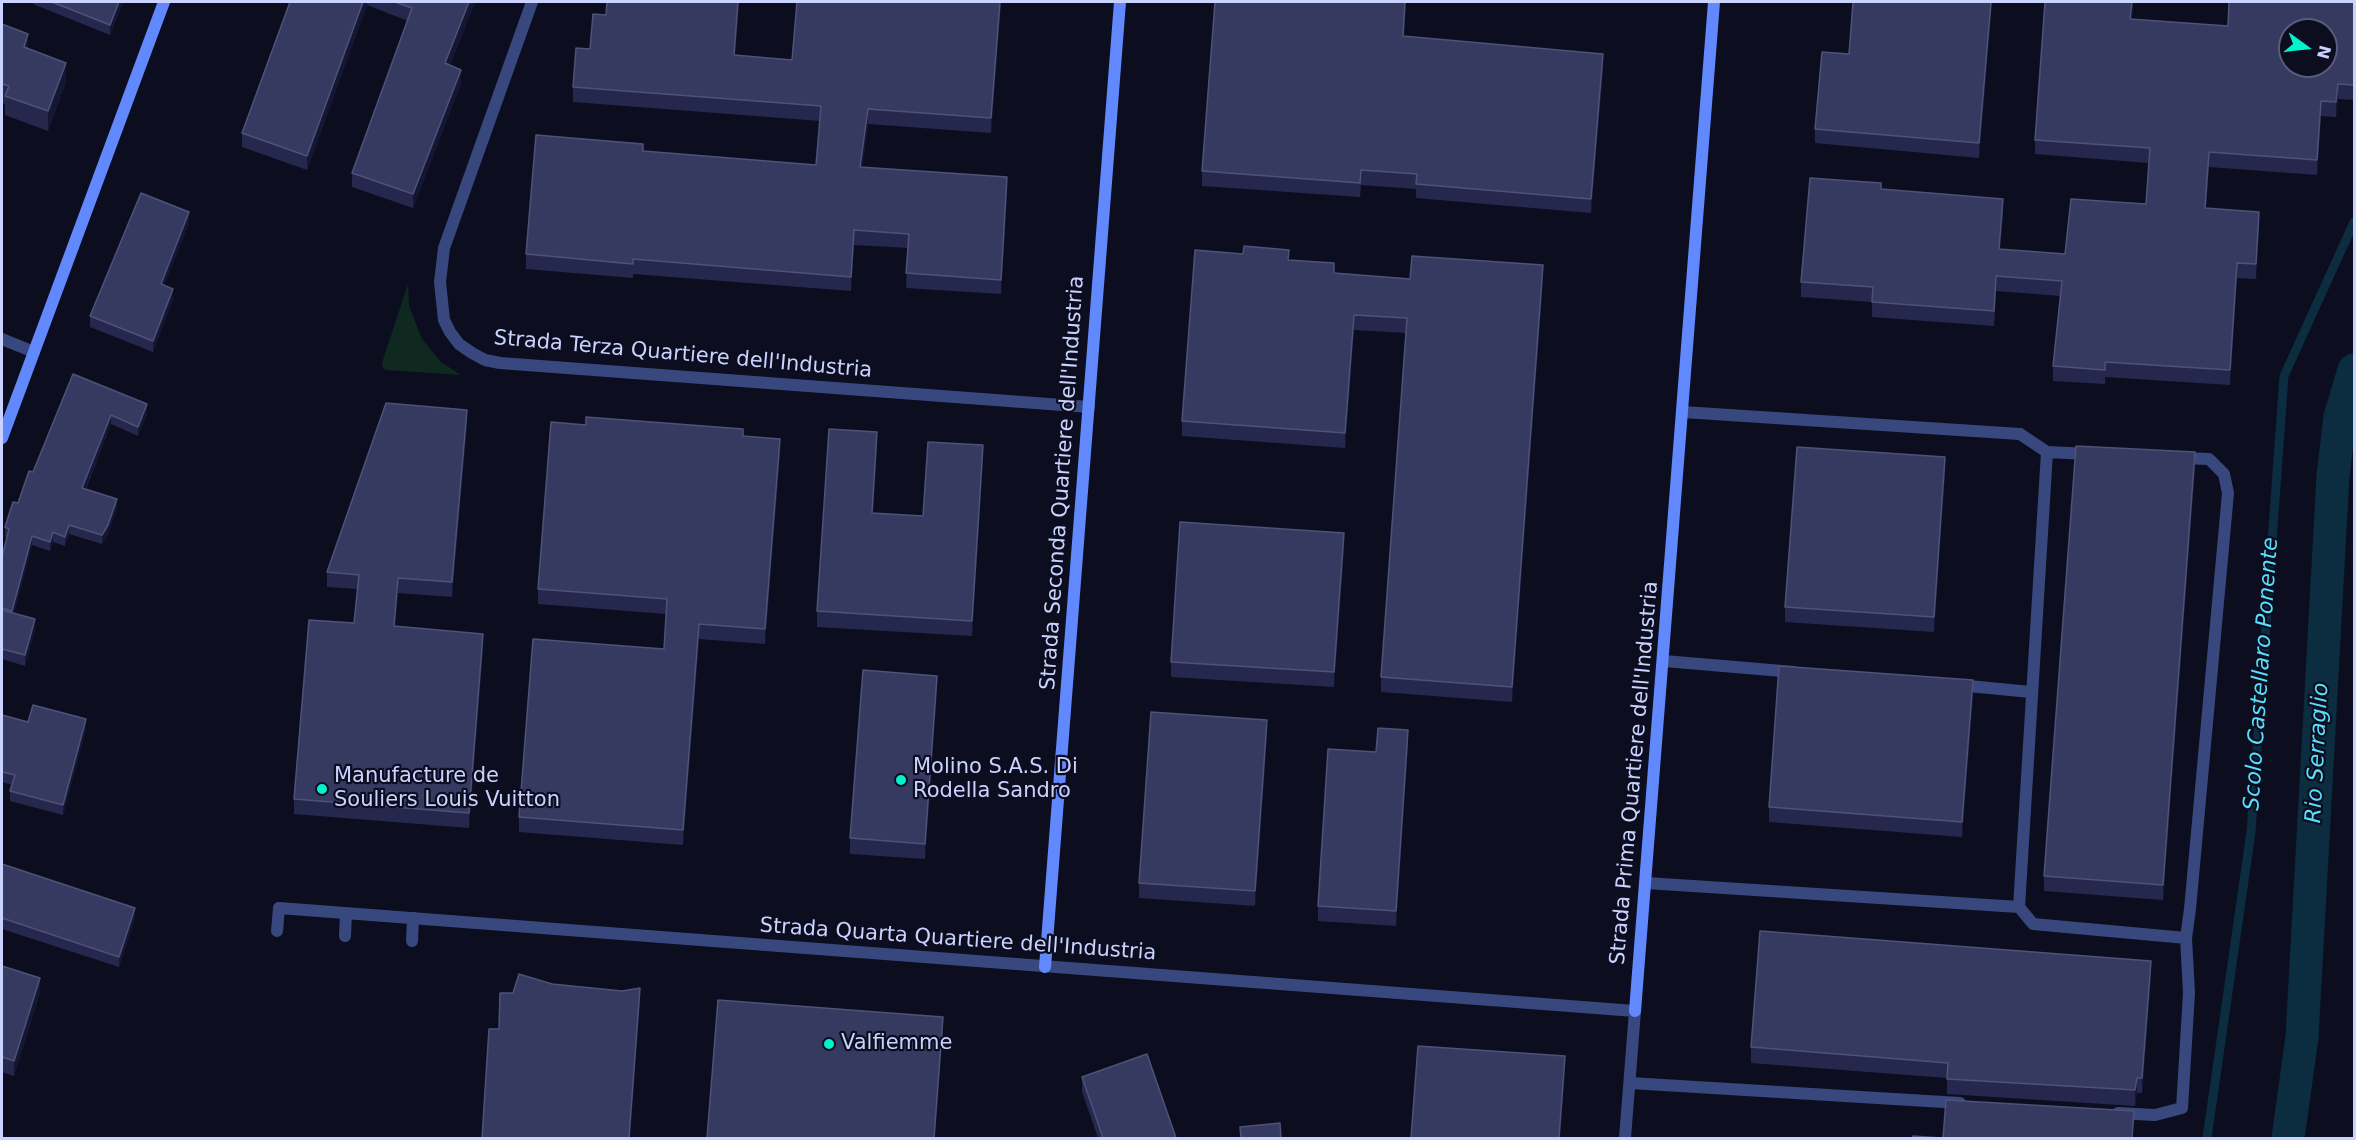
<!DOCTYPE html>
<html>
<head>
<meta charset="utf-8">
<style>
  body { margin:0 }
  #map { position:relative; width:2356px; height:1140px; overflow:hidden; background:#0c0e1f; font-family:"DejaVu Sans",sans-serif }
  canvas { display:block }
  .frame { position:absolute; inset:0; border:3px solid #cad2ff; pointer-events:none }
  .north { position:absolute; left:2278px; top:18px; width:60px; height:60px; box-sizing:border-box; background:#0c0e1f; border:2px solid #585c79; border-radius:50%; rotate:105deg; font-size:16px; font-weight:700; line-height:24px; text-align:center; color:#cad2ff }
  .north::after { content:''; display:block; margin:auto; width:21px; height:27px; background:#02f3cb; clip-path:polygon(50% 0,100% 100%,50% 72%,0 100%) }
</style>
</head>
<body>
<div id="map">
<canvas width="2356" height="1140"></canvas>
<div class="frame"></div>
<div class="north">N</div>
</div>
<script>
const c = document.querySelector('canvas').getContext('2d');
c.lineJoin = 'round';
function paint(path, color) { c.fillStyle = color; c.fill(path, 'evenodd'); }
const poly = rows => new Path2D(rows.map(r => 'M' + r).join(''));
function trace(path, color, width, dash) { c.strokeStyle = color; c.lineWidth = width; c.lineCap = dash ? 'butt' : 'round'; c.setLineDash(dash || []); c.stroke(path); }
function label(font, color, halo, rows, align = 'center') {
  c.font = font + ' "DejaVu Sans",sans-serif'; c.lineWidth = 4.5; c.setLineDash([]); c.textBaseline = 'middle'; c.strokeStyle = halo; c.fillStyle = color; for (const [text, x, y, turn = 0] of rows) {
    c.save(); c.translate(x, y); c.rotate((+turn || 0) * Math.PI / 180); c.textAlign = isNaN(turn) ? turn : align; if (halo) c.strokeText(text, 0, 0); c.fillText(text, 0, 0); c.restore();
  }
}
const green = poly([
  [408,284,409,306,422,339,441,362,461,375,386,370,383,368,382,363]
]);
const stream = poly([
  [2207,1138,2251,832,2284,376,2354,222]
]);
const canal = poly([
  [2288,1138,2302,1037,2333,476,2340,417,2354,370]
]);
const lane = poly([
  [2020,434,2047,452,2019,907,2033,924,2186,938,2190,909,2228,493,2224,474,2209,459,2180,458],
  [2047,452,2090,454],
  [1664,661,1794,672],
  [1958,685,2031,692],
  [1646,883,2019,907],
  [277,931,279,908],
  [345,936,346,913],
  [412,941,413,918],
  [1630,1083,1960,1103],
  [2118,1113,2155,1115,2182,1108,2189,993,2186,938]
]);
const street = poly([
  [532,2,444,248,440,282,444,320,450,332,459,344,472,353,485,360,500,363,1089,407],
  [2,339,34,352],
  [1683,412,2020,434],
  [279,908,1635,1011,1625,1138]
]);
const secondary = poly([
  [2,438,164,2],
  [1045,967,1120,2],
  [1635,1011,1714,2]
]);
const wall = poly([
  [33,2,123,2,110,35,33,4],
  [290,2,475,2,450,65,461,84,413,208,352,187,352,173,408,21,367,5,307,170,242,147,242,133],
  [739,2,735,55,792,60,1001,2,991,133,868,124,862,167,1007,192,1001,294,906,288,908,248,854,245,851,291,633,274,633,278,526,269,526,254,643,151,816,165,820,121,573,102,573,87,606,15],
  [1215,2,1406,2,1404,36,1603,68,1591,213,1416,198,1416,189,1361,185,1360,197,1202,186,1202,171],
  [1992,2,1979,158,1815,143,1815,129,1849,54],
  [2133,2,2132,19,2228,26,2310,2,2355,2,2355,100,2338,99,2336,117,2321,116,2317,175,2209,167,2206,208,2259,226,2256,279,2237,278,2230,385,2105,377,2105,384,2053,381,2053,366,2061,296,1996,291,1994,326,1872,317,1872,302,1801,297,1801,282,1881,189,2003,213,2000,249,2065,254,2146,204,2149,163,2035,154,2035,140],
  [2,24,66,82,48,131,5,115,5,104,2,103],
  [189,223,164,285,173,299,153,352,90,327,90,316],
  [1243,254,1289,260,1334,273,1410,279,1543,280,1512,702,1381,692,1381,677,1406,333,1354,330,1345,448,1182,436,1182,421],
  [73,374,147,414,138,436,111,424,86,489,117,508,108,534,102,544,69,534,65,546,53,542,50,551,32,545,14,613,35,629,25,666,2,659,2,557,7,537,5,537,5,527,33,472],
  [467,424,452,597,398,593,395,626,483,649,469,828,294,814,294,799,354,623,357,589,327,587,327,572],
  [743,436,780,454,765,644,699,639,683,845,519,832,519,817,664,649,666,614,538,604,538,589],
  [877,447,873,513,923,516,983,460,972,636,817,627,817,611],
  [2195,467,2163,900,2044,891,2044,876],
  [1945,472,1934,632,1785,622,1785,607],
  [1344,548,1334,687,1171,677,1171,662],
  [937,691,925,859,850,854,850,838],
  [1973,696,1962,837,1769,822,1769,807],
  [2,715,28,722,86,729,63,815,10,801,10,791,12,785,2,782],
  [1267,735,1255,906,1139,898,1139,883],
  [1408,745,1396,926,1318,921,1318,906,1376,752],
  [2,864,135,918,119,967,2,929],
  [2,966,40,993,14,1076,2,1072],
  [2151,976,2142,1093,2137,1093,2135,1106,1947,1094,1947,1078,1751,1063,1751,1047],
  [1082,1077,1176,1138,1098,1138,1082,1092]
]);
const shadedWall = poly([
  [119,2,123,2,110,35,110,25],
  [363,2,367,2,367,5,307,170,307,156],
  [469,2,475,2,445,77,445,63],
  [738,2,739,2,734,70,734,55],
  [1000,2,1001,2,991,133,991,118],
  [1405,2,1406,2,1403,51,1403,36],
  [1991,2,1992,7,1979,158,1979,143],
  [2132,2,2133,2,2130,34,2130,19],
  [28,34,28,54,24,47],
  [1603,54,1603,68,1591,213,1591,199],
  [66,63,66,82,48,131,48,111],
  [461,70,461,84,413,208,413,194],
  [2338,84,2338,99,2336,117,2336,102],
  [2321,101,2321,116,2317,175,2317,160],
  [868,109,868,124,860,181,860,167],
  [2209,152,2209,167,2205,223,2205,208],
  [1007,177,1007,192,1001,294,1001,280],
  [2003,199,2003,213,1999,263,1999,249],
  [189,212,189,223,161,294,161,284],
  [2259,212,2259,226,2256,279,2256,264],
  [854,230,854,245,851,291,851,277],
  [2237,263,2237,278,2230,385,2230,370],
  [1543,265,1543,280,1512,702,1512,687],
  [173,289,173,299,153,352,153,341],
  [1354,315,1354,330,1345,448,1345,433],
  [147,404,147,414,138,436,138,427],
  [467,410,467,424,452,597,452,582],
  [111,415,111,424,82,497,82,488],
  [877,432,877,447,872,528,872,513],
  [780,439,780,454,765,644,765,629],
  [983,445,983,460,972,636,972,621],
  [2195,452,2195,467,2163,900,2163,885],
  [1945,457,1945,472,1934,632,1934,617],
  [117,499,117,508,108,534,102,544,102,535],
  [69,525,69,534,65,546,65,537],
  [53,532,53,542,50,551,50,542],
  [1344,533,1344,548,1334,687,1334,672],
  [32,536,32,545,12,620,12,611],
  [398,578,398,593,394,641,394,626],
  [35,619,35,629,25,666,25,655],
  [699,624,699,639,683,845,683,830],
  [483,634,483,649,469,828,469,813],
  [937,676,937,691,925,859,925,844],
  [1973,680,1973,696,1962,837,1962,822],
  [86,719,86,729,63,815,63,805],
  [1267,720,1267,735,1255,906,1255,891],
  [1408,730,1408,745,1396,926,1396,911],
  [135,908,135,918,119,967,119,957],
  [2151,961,2151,976,2142,1093,2142,1078],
  [40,978,40,993,14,1076,14,1061],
  [640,988,640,1003,630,1138,629,1138],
  [943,1017,943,1032,935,1138,934,1138],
  [1565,1056,1565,1075,1560,1138,1559,1138],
  [2137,1078,2137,1093,2135,1106,2135,1090]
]);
const building = poly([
  [52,2,119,2,110,25,52,2],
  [290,2,363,2,307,156,242,133,290,2],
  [395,2,469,2,445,63,461,70,413,194,352,173,412,8,395,2],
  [607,2,738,2,734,55,792,60,797,2,1000,2,991,118,868,109,860,167,1007,177,1001,280,906,273,909,234,854,230,851,277,633,259,633,264,526,254,536,135,643,144,643,151,816,165,821,106,573,87,576,48,590,49,593,14,606,15,607,2],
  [1215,2,1405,2,1403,36,1603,54,1591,199,1416,184,1417,174,1361,170,1360,183,1202,171,1215,2],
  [1853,2,1991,2,1979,143,1815,129,1822,52,1849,54,1853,2],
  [2045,2,2132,2,2130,19,2228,26,2229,2,2355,2,2355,85,2338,84,2336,102,2321,101,2317,160,2209,152,2205,208,2259,212,2256,264,2237,263,2230,370,2105,362,2105,370,2053,366,2062,281,1996,276,1994,311,1872,302,1873,287,1801,282,1810,178,1881,183,1881,189,2003,199,1999,249,2065,254,2071,199,2146,204,2150,148,2035,140,2045,2],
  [2290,30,2326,30,2326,66,2290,66,2290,30],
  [2,24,28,34,24,47,66,63,48,111,5,96,9,86,2,84,2,24],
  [141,193,189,212,161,284,173,289,153,341,90,316,141,193],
  [1244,246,1289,250,1288,260,1334,263,1334,273,1410,279,1412,256,1543,265,1512,687,1381,677,1407,318,1354,315,1345,433,1182,421,1195,250,1243,254,1244,246],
  [73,374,147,404,138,427,111,415,82,488,117,499,108,525,102,535,69,525,65,537,53,532,50,542,32,536,12,611,2,608,2,557,9,529,5,527,13,502,18,503,29,471,33,472,73,374],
  [386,403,467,410,452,582,398,578,394,626,483,634,469,813,294,799,309,620,354,623,359,575,327,572,386,403],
  [586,417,743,429,743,436,780,439,765,629,699,624,683,830,519,817,533,639,664,649,667,599,538,589,551,422,586,425,586,417],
  [829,429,877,432,872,513,923,516,928,442,983,445,972,621,817,611,829,429],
  [2076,446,2195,452,2163,885,2044,876,2076,446],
  [1797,447,1945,457,1934,617,1785,607,1797,447],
  [1180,522,1344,533,1334,672,1171,662,1180,522],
  [2,610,35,619,25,655,2,649,2,610],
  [1779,666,1973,680,1962,822,1769,807,1779,666],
  [863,670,937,676,925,844,850,838,863,670],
  [33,705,86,719,63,805,10,791,15,775,2,772,2,715,28,722,33,705],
  [1151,712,1267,720,1255,891,1139,883,1151,712],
  [1378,728,1408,730,1396,911,1318,906,1328,749,1376,752,1378,728],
  [2,864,135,908,119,957,2,918,2,864],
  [1760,931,2151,961,2142,1078,2137,1078,2135,1090,1947,1079,1948,1063,1751,1047,1760,931],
  [2,966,40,978,14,1061,2,1057,2,966],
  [519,974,552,984,622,991,640,988,629,1138,482,1138,489,1029,499,1029,500,993,513,993,519,974],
  [718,1000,943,1017,934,1138,707,1138,718,1000],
  [1418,1046,1565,1056,1559,1138,1411,1138,1418,1046],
  [1147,1054,1176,1138,1103,1138,1082,1077,1147,1054],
  [1946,1100,2134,1111,2132,1138,1943,1138,1946,1100],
  [1280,1123,1281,1138,1241,1138,1240,1127,1280,1123],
  [1913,1136,1941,1138,1913,1138,1913,1136]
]);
const markers = [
  [901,780,6,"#02f3cb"],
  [322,789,6,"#02f3cb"],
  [829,1044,6,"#02f3cb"]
];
const streetNames = [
  ["Strada Terza Quartiere dell'Industria",683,355,5],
  ["Strada Seconda Quartiere dell'Industria",1063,483,-86],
  ["Strada Prima Quartiere dell'Industria",1635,773,-85],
  ["Strada Quarta Quartiere dell'Industria",958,940,4]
];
const poiNames = [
  ["Molino S.A.S. Di",913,768],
  ["Rodella Sandro",913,792],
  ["Manufacture de",334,777],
  ["Souliers Louis Vuitton",334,801],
  ["Valfiemme",841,1044]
];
const waterNames = [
  ["Scolo Castellaro Ponente",2262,674,-86],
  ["Rio Serraglio",2318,753,-87]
];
paint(green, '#0f2921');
trace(stream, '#0b2d3f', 9);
trace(canal, '#0b2d3f', 33);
trace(lane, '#38487e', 12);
trace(street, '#38487e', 12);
trace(secondary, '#6288fe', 12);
paint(wall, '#25284c');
paint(shadedWall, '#141632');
paint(building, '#373a60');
trace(building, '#4e5279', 1.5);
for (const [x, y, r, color] of markers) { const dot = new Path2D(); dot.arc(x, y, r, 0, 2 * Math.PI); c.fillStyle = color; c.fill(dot); trace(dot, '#0c0e1f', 2); }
label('21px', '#cad2ff', '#0c0e1f', streetNames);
label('21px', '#cad2ff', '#0c0e1f', poiNames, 'left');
label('italic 22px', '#59defe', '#0c0e1f', waterNames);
</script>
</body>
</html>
